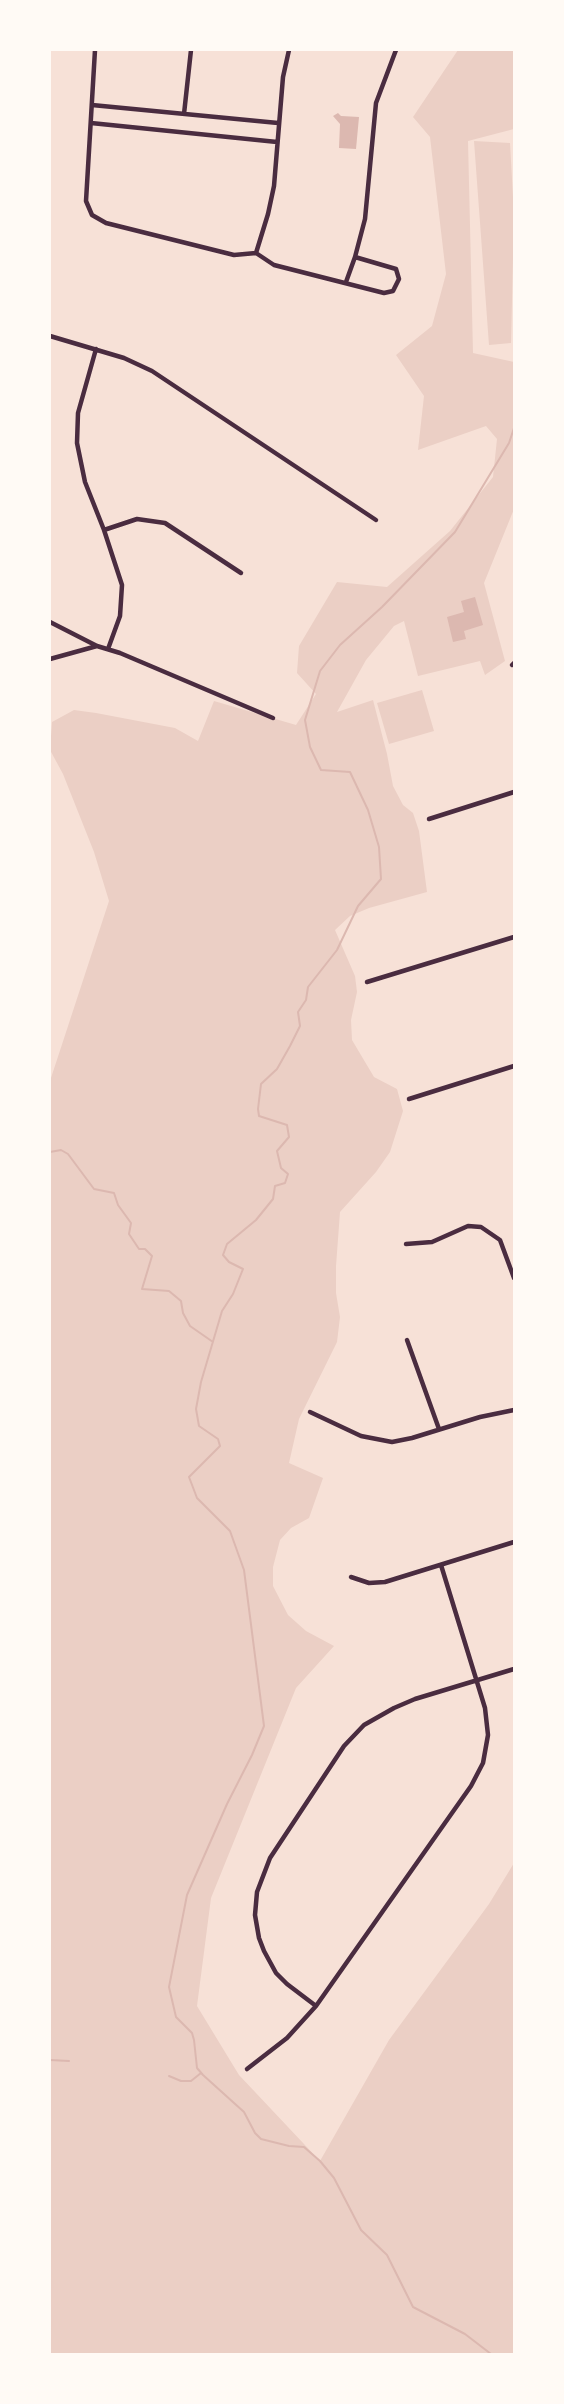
<!DOCTYPE html>
<html>
<head>
<meta charset="utf-8">
<style>
  body { margin:0 }
  #map { position:relative; width:564px; height:2404px; overflow:hidden; background:#f7e1d7; font-family:Montserrat,sans-serif }
  canvas { display:block }
  .frame { position:absolute; inset:0; border:51px solid #fffaf5; pointer-events:none }
</style>
</head>
<body>
<div id="map">
<canvas width="564" height="2404"></canvas>
<div class="frame"></div>
</div>
<script>
const c = document.querySelector('canvas').getContext('2d');
c.lineJoin = 'round';
function paint(path, color) { c.fillStyle = color; c.fill(path, 'evenodd'); }
const poly = rows => new Path2D(rows.map(r => 'M' + r).join(''));
function trace(path, color, width, dash) { c.strokeStyle = color; c.lineWidth = width; c.lineCap = dash ? 'butt' : 'round'; c.setLineDash(dash || []); c.stroke(path); }
const green = poly([
  [458,50,514,50,514,129,468,141,473,353,514,362,514,509,484,583,505,661,485,675,480,661,418,676,404,621,394,626,366,660,337,712,373,700,387,754,393,786,403,805,413,813,419,831,427,892,369,908,350,916,335,930,355,976,357,992,351,1020,352,1040,374,1077,397,1089,403,1111,390,1152,376,1172,340,1212,336,1266,336,1293,340,1317,337,1342,299,1419,289,1463,323,1478,309,1518,291,1528,280,1540,273,1567,273,1586,288,1615,306,1631,334,1646,296,1688,211,1898,197,2006,239,2075,320,2161,389,2040,489,1904,514,1863,514,2354,50,2354,50,1081,109,901,94,852,63,774,50,750,52,722,74,710,96,713,175,728,198,741,214,701,296,725,316,694,297,673,299,646,337,582,387,587,450,531,493,477,497,439,486,426,418,450,424,396,396,355,432,326,446,274,430,137,413,117],
  [474,141,510,143,514,215,511,343,489,345],
  [422,690,434,731,389,744,377,703]
]);
const water = poly([
  [338,113,341,116,359,117,356,149,339,148,340,124,333,116],
  [475,597,483,625,464,631,466,639,453,642,447,617,464,612,461,601]
]);
const stream = poly([
  [50,1152,61,1150,68,1154,94,1189,114,1193,118,1205,131,1223,129,1234,139,1249,145,1249,152,1256,142,1289,169,1291,181,1301,183,1313,190,1326,213,1342],
  [50,2060,69,2061],
  [169,2076,181,2081,191,2081,201,2073],
  [491,2354,465,2334,413,2307,387,2255,361,2230,334,2178,320,2161,304,2147,289,2146,261,2139,255,2133,244,2112,203,2075,197,2068,194,2040,192,2033,176,2017,169,1987,187,1895,227,1804,252,1755,264,1726,244,1570,230,1531,197,1498,189,1477,220,1446,218,1439,199,1426,196,1409,201,1382,222,1311,233,1294,243,1269,229,1262,223,1255,227,1244,256,1220,273,1199,275,1186,285,1183,288,1174,281,1168,277,1151,289,1137,287,1125,259,1116,258,1109,261,1084,277,1069,290,1046,300,1026,298,1012,306,1000,308,987,337,950,358,906,381,879,379,847,368,810,350,772,321,770,310,747,305,720,320,671,340,645,382,607,455,532,509,443,514,428]
]);
const minor = poly([
  [95,50,86,201,92,215,106,223,234,255,256,253],
  [92,105,278,123],
  [184,114,191,50],
  [91,123,277,142],
  [256,253,274,265,384,293,393,291,399,279,396,269,355,257],
  [256,253,268,214,274,186,283,77,289,50],
  [346,282,355,257,365,219,376,103,396,50],
  [50,336,124,358,152,371,376,520],
  [96,349,78,413,77,443,85,482,104,530,122,585,120,616,108,649],
  [104,530,137,519,165,523,241,573],
  [50,622,97,646,120,653,273,718],
  [50,659,97,646],
  [512,665,514,663],
  [429,819,514,792],
  [367,982,514,937],
  [409,1099,514,1066],
  [406,1244,432,1242,468,1226,481,1227,500,1240,514,1278],
  [407,1340,439,1429],
  [310,1412,361,1436,392,1442,412,1438,480,1417,514,1410],
  [351,1577,369,1583,385,1582,514,1542],
  [316,2006,287,1984,276,1973,264,1951,259,1938,255,1915,257,1892,270,1858,344,1746,364,1725,394,1708,415,1699,514,1669],
  [247,2069,287,2038,316,2006,471,1786,483,1763,488,1735,485,1708,441,1565]
]);
paint(green, '#ebcfc5');
paint(water, '#dcb8b0');
trace(stream, '#dcb8b0', 2);
trace(minor, '#4a2c40', 4.5);
</script>
</body>
</html>
